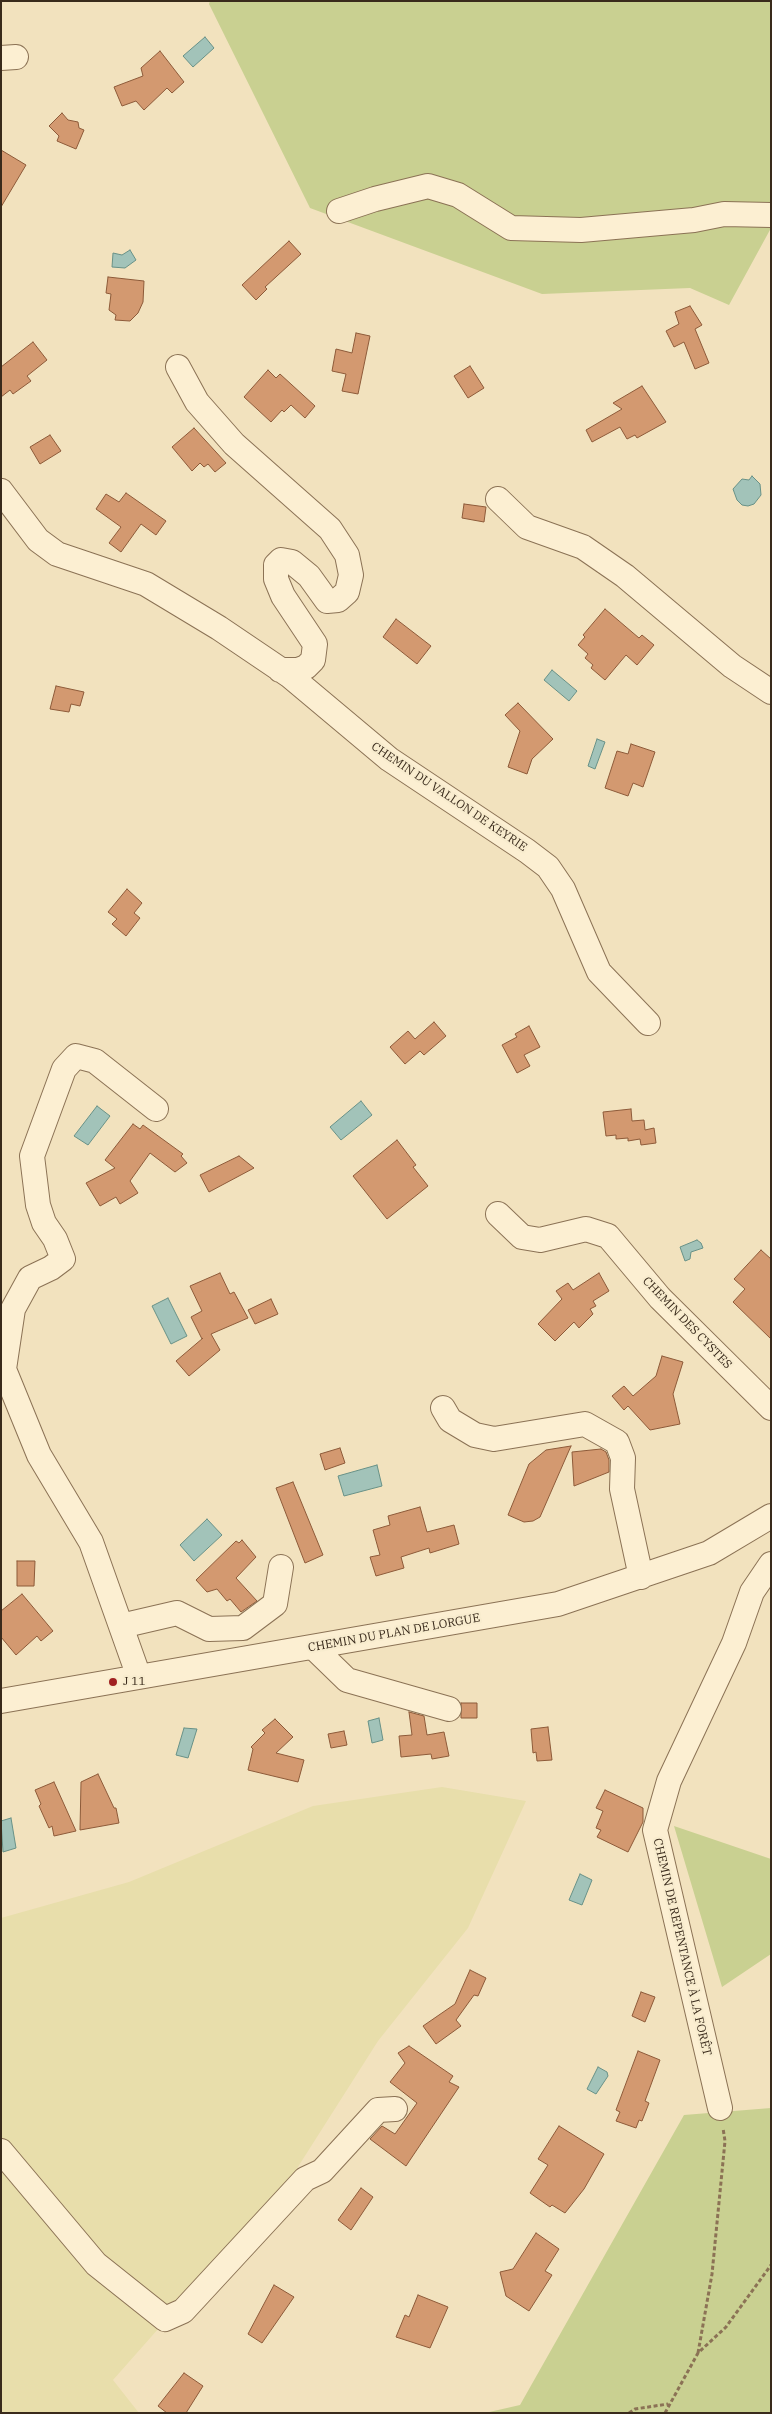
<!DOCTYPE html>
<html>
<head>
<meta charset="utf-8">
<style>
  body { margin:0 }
  #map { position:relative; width:772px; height:2414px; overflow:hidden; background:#f2e2be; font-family:"IBM Plex Serif",serif }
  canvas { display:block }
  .frame { position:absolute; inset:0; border:2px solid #392a1b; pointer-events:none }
</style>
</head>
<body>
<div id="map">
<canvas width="772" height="2414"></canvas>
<div class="frame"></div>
</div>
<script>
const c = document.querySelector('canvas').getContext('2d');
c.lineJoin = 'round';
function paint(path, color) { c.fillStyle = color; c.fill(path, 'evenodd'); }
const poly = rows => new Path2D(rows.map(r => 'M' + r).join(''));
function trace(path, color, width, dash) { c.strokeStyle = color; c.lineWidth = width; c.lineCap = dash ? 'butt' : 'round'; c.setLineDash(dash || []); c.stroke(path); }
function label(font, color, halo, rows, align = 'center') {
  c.font = font + ' "IBM Plex Serif",serif'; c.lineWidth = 4.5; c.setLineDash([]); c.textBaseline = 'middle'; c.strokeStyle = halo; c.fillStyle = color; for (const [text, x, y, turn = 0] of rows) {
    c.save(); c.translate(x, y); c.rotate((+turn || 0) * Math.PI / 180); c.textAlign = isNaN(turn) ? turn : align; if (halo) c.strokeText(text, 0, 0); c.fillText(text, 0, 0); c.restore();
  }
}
const farmland = poly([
  [442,1787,526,1801,468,1928,378,2041,289,2181,113,2380,139,2413,1,2413,1,1918,129,1882,313,1806]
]);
const green = poly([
  [210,1,771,1,771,228,729,305,690,288,542,294,310,208,209,4],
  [674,1826,771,1859,771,1954,722,1987],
  [771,2108,771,2413,485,2413,520,2405,684,2115]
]);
const water = poly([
  [205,37,214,48,193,67,183,56,205,37],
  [130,250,136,260,125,268,112,267,113,253,122,255,130,250],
  [752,476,760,484,761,495,754,504,748,506,742,505,737,500,733,489,742,479,749,480,752,476],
  [552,670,577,691,569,701,544,680,552,670],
  [597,739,605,742,595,769,588,766,597,739],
  [361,1101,372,1115,341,1140,330,1127,361,1101],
  [97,1106,110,1116,88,1145,74,1136,97,1106],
  [697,1240,701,1243,703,1248,691,1252,690,1259,685,1261,680,1247,697,1240],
  [168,1298,187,1336,171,1344,152,1306,168,1298],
  [377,1465,382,1486,344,1496,338,1476,377,1465],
  [207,1519,222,1535,194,1561,180,1545,207,1519],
  [379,1718,383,1740,372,1743,368,1721,379,1718],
  [184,1728,197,1729,188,1758,176,1755,184,1728],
  [11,1818,16,1848,3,1852,1,1821,11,1818],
  [580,1874,592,1880,582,1905,569,1900,580,1874],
  [598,2067,607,2072,608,2076,596,2094,587,2089,598,2067]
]);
const building = poly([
  [160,51,184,82,172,93,167,88,144,110,136,101,122,106,114,87,143,76,141,68,160,51],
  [62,113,68,120,78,122,79,128,84,130,76,149,57,141,59,136,49,126,62,113],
  [1,150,26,165,1,207,1,150],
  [289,241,301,254,265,287,267,289,256,300,242,285,289,241],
  [108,277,144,281,143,302,138,313,130,321,115,320,116,315,109,310,111,294,106,293,108,277],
  [690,306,702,325,695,329,709,363,695,369,684,342,674,347,666,331,679,324,675,312,690,306],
  [356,333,370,336,358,394,342,391,346,374,332,371,336,349,352,353,356,333],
  [33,342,47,360,27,376,31,381,13,394,10,390,1,397,1,367,33,342],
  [470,366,484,388,468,398,454,376,470,366],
  [268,370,276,378,280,374,315,406,305,418,291,405,284,412,282,410,271,422,244,397,268,370],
  [642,386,666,422,637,438,635,435,627,439,620,427,592,442,586,430,622,409,613,403,642,386],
  [194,428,226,463,215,472,208,464,204,467,200,463,192,471,172,447,194,428],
  [50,435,61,451,40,464,30,447,50,435],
  [126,493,166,521,156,535,141,524,121,552,109,543,121,527,96,509,106,494,119,502,126,493],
  [464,504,486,507,484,522,462,518,464,504],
  [605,609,639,638,642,635,654,645,637,665,626,655,605,680,591,668,593,665,585,658,588,654,578,645,585,637,583,635,605,609],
  [396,619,431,646,417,664,383,637,396,619],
  [56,686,84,692,80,706,71,704,69,712,50,709,56,686],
  [518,703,553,739,532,759,527,774,508,767,520,731,505,715,518,703],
  [631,744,655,752,643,787,633,783,628,796,605,788,617,751,628,754,631,744],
  [127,889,142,903,134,913,140,918,126,936,112,924,117,919,108,912,127,889],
  [434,1022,446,1036,424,1055,420,1051,405,1064,390,1047,408,1031,415,1039,434,1022],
  [529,1026,540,1047,524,1055,530,1066,517,1073,502,1045,517,1037,515,1034,529,1026],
  [631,1109,632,1121,644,1120,645,1130,654,1128,656,1143,641,1145,640,1139,628,1141,628,1138,616,1139,616,1135,606,1136,603,1112,631,1109],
  [133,1124,140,1129,143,1125,183,1154,181,1156,187,1163,175,1172,150,1153,130,1181,138,1193,120,1204,116,1197,100,1206,86,1183,115,1168,105,1160,133,1124],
  [397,1140,416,1165,413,1167,428,1186,387,1219,353,1176,397,1140],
  [239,1156,254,1168,209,1192,200,1175,239,1156],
  [761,1250,771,1259,771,1339,733,1302,745,1289,734,1279,761,1250],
  [220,1273,230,1294,234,1292,248,1318,211,1334,220,1350,189,1376,176,1361,203,1338,202,1339,191,1317,202,1311,190,1286,220,1273],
  [599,1273,609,1291,593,1301,596,1306,590,1309,593,1314,579,1328,574,1322,555,1341,538,1324,562,1299,556,1291,568,1283,573,1290,599,1273],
  [271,1299,278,1314,255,1324,248,1310,271,1299],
  [662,1356,683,1362,673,1394,680,1424,650,1430,628,1406,624,1410,612,1396,624,1386,633,1396,656,1376,662,1356],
  [571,1446,540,1517,533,1521,524,1522,508,1515,529,1464,546,1450,571,1446],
  [340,1448,345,1463,325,1470,320,1454,340,1448],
  [601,1449,606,1452,609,1460,609,1472,574,1486,572,1452,601,1449],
  [293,1482,323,1555,305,1563,276,1488,293,1482],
  [420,1507,427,1532,454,1525,459,1544,430,1553,429,1548,401,1557,404,1568,376,1576,370,1557,380,1555,373,1530,390,1525,388,1516,420,1507],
  [242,1540,256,1557,236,1578,257,1601,241,1612,230,1599,227,1601,217,1589,207,1592,196,1580,236,1541,239,1543,242,1540],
  [17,1561,35,1561,34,1586,17,1586,17,1561],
  [22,1594,53,1631,41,1641,37,1636,16,1655,1,1637,1,1611,22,1594],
  [461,1703,477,1703,477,1718,461,1718,461,1703],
  [409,1712,424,1716,427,1735,444,1732,449,1756,432,1759,431,1754,401,1757,399,1736,412,1735,409,1712],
  [275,1719,293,1737,276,1753,304,1760,298,1782,248,1770,253,1749,251,1747,265,1733,262,1730,275,1719],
  [548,1727,552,1760,537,1761,536,1752,533,1753,531,1729,548,1727],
  [344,1731,347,1745,331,1748,328,1734,344,1731],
  [98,1774,114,1808,116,1808,119,1823,80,1830,81,1782,98,1774],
  [54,1782,76,1831,54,1836,52,1826,49,1828,39,1806,41,1804,35,1790,54,1782],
  [605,1790,643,1808,643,1822,628,1852,597,1837,601,1830,596,1828,603,1811,596,1808,605,1790],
  [470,1970,486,1978,478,1996,474,1995,456,2020,461,2026,436,2044,423,2026,455,2004,470,1970],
  [641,1992,655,1997,645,2022,632,2016,641,1992],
  [409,2046,453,2076,449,2082,459,2087,406,2166,370,2139,382,2126,395,2134,417,2103,390,2082,405,2063,398,2053,409,2046],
  [638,2051,660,2060,645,2101,649,2103,642,2121,639,2120,636,2128,616,2121,620,2112,616,2110,638,2051],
  [559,2126,604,2154,584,2189,565,2213,552,2205,550,2207,530,2193,548,2165,538,2159,559,2126],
  [361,2188,373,2197,351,2230,338,2220,361,2188],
  [536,2233,559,2249,545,2271,552,2275,529,2311,506,2296,500,2272,513,2269,536,2233],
  [274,2285,294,2297,262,2343,248,2334,274,2285],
  [418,2295,448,2307,430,2348,396,2337,405,2315,409,2317,418,2295],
  [184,2373,203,2386,186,2413,167,2413,158,2406,184,2373]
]);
const path = poly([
  [698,2353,712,2274,725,2141,723,2128],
  [629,2413,635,2409,668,2404],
  [665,2413,698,2353,726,2327,771,2265]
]);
const minor = poly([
  [1,58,16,57],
  [339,211,375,199,428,186,458,195,511,228,581,230,694,220,724,214,771,215],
  [178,367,197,402,234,444,330,529,347,555,351,575,347,592,338,600,327,601,309,576,292,562,281,560,276,565,276,579,283,596,315,644,313,660,306,667,298,670,280,670],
  [1,491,38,540,57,554,146,584,219,628,290,676,389,759,527,851,548,867,563,889,599,972,648,1023],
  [498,499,527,527,583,547,625,576,732,666,771,692],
  [498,1214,522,1237,540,1240,586,1229,608,1236,660,1298,771,1408],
  [1,1362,39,1455,91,1542,139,1677],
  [4,1369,13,1309,30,1278,51,1268,63,1259,55,1239,44,1223,38,1205,32,1156,64,1069,76,1056,95,1061,156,1109],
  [443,1408,450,1420,475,1435,494,1439,585,1424,617,1442,623,1458,622,1489,641,1577],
  [121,1626,177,1613,209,1629,243,1628,275,1604,281,1567],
  [313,1647,347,1680,449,1709],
  [1,1701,558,1604,709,1553,771,1516],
  [720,2108,655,1830,669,1781,734,1643,752,1592,771,1564],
  [1,2151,96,2264,165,2319,183,2311,305,2179,322,2171,378,2110,395,2109]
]);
const markers = [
  [113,1682,5,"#a02021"]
];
const streetNames = [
  ["CHEMIN DU VALLON DE KEYRIE",449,797,34],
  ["CHEMIN DES CYSTES",687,1323,46],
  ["CHEMIN DU PLAN DE LORGUE",394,1633,-10],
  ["CHEMIN DE REPENTANCE À LA FORÊT",682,1947,77]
];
const poiNames = [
  ["J 11",123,1682]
];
paint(farmland, '#e8deab');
paint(green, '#c9d091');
paint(water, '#a2c3b9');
trace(water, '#689187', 1);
paint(building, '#d39970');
trace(building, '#8d5a39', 1);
trace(minor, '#8b7255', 26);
trace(path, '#8b7255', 3, [4, 2.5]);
trace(minor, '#fcefd2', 24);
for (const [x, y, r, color] of markers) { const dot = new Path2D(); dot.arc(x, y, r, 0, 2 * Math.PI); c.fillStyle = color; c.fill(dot); trace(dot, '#f8ecce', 2); }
label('12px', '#392a1b', '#f8ecce', streetNames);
label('12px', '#392a1b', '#f8ecce', poiNames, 'left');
</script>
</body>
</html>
